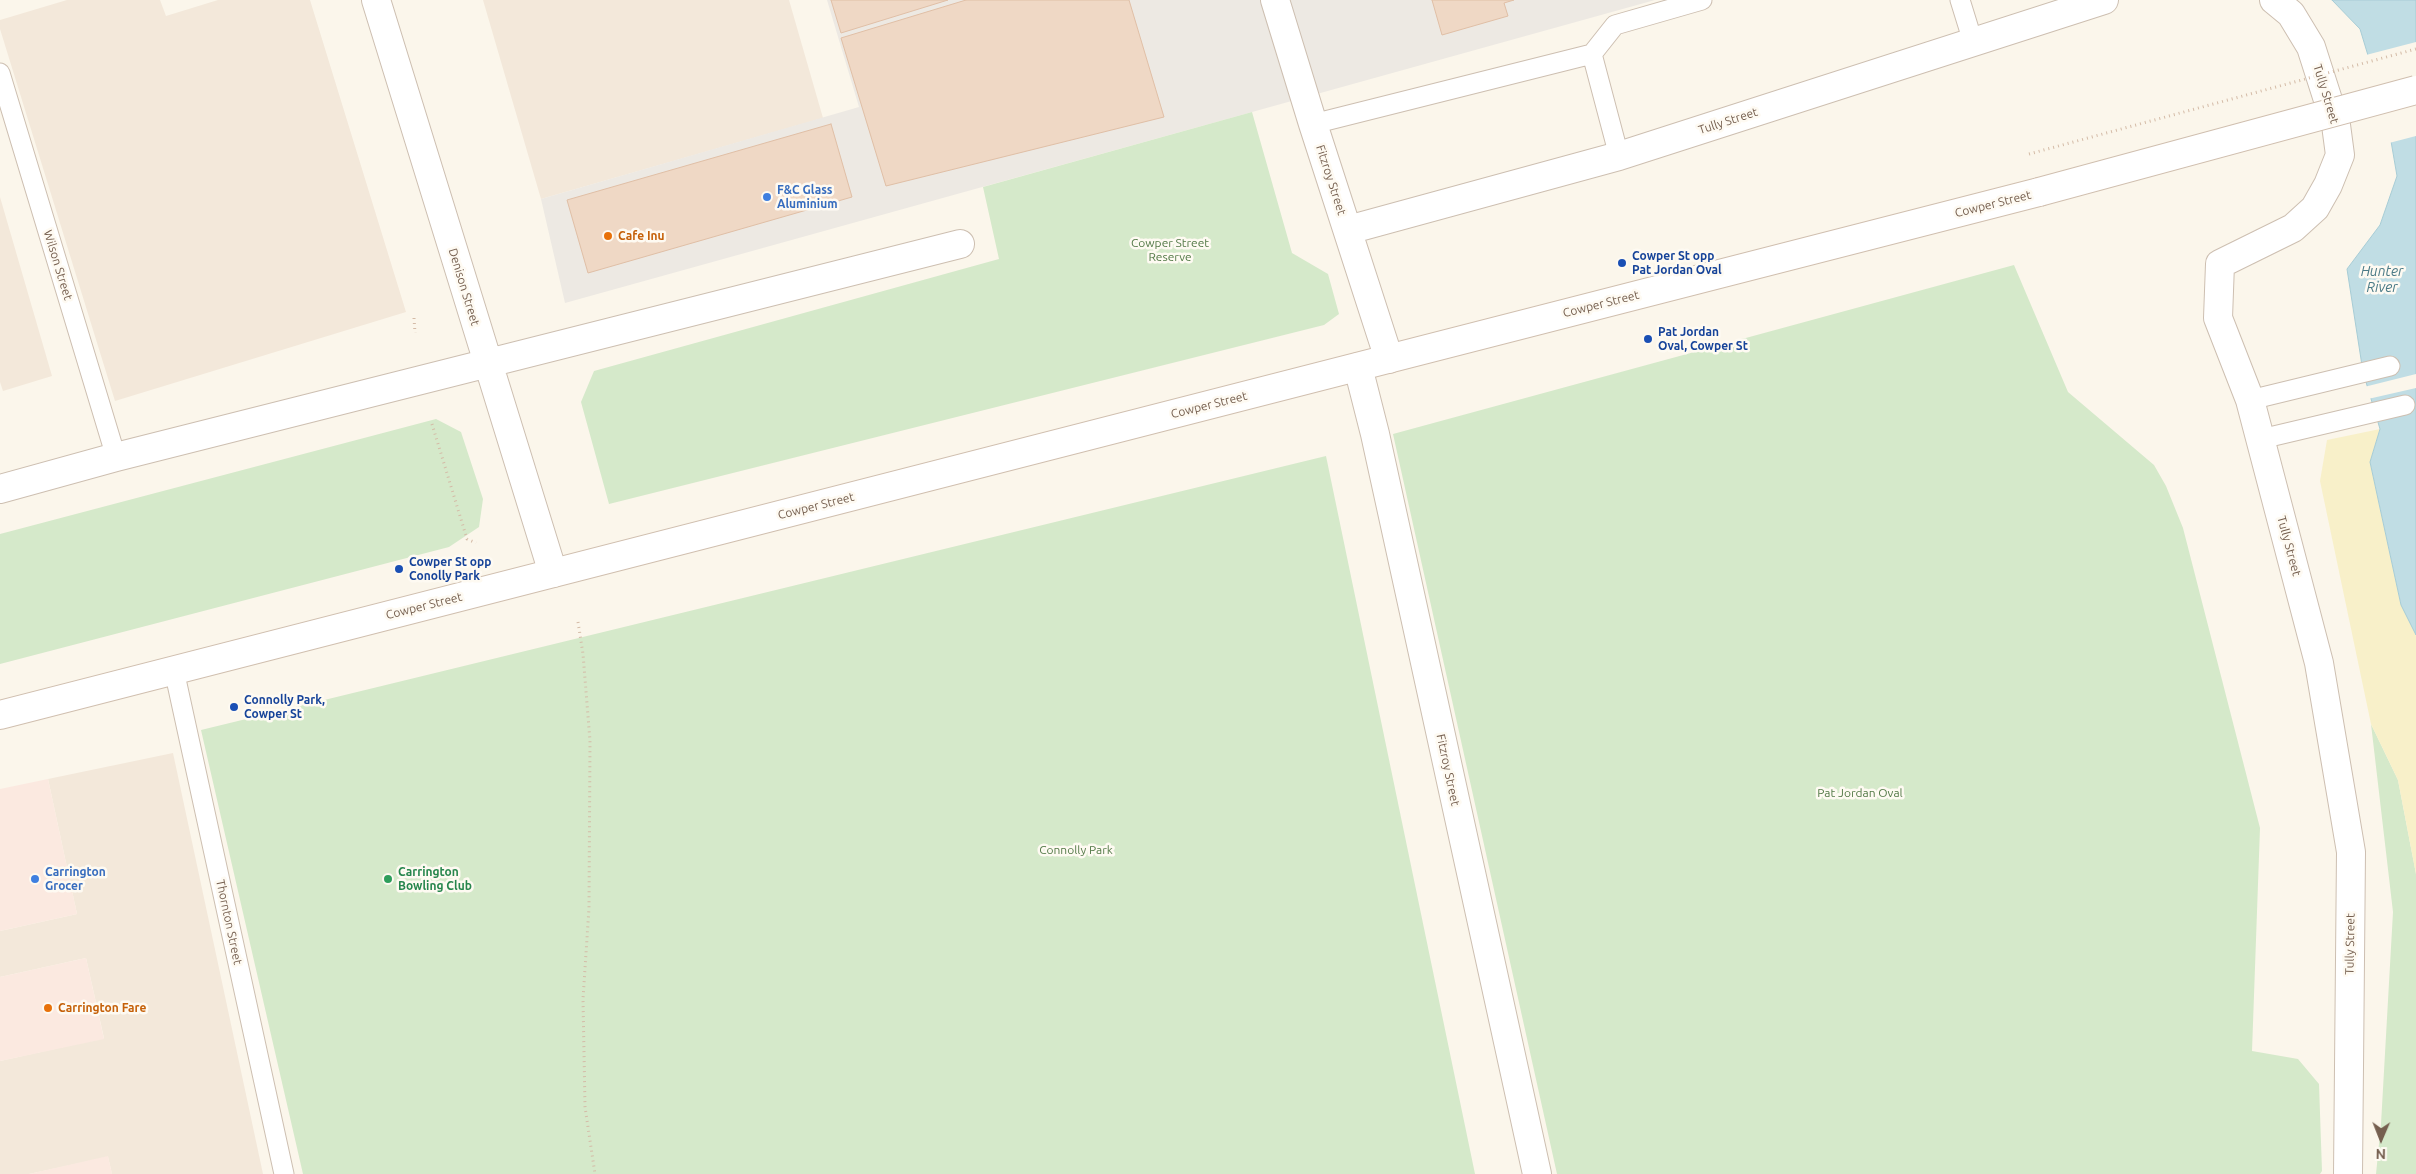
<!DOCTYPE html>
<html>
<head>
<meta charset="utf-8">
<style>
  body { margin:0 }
  #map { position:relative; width:2416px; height:1174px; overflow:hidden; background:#fbf6eb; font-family:Ubuntu,sans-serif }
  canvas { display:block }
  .north { position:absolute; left:2356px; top:1114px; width:50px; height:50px; -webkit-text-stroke:4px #fefaf2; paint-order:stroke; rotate:181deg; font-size:14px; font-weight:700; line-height:20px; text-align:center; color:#755f4f }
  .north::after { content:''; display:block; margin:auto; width:18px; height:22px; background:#755f4f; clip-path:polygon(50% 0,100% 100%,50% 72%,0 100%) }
</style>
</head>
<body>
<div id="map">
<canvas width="2416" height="1174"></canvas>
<div class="north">N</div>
</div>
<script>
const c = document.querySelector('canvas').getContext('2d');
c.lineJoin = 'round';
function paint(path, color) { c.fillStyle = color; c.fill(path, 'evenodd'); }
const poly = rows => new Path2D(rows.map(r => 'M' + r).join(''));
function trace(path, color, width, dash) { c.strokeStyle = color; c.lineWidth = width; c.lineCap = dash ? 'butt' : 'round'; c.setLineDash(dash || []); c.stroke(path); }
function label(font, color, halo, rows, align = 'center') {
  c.font = font + ' Ubuntu,sans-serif'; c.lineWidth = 5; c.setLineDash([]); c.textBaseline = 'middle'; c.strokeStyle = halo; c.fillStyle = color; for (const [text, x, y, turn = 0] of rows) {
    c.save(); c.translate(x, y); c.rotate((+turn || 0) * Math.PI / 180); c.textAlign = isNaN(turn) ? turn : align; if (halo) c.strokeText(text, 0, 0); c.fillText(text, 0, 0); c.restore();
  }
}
const residential = poly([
  [67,0,160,0,166,16,218,0,310,0,406,312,115,401,0,29,0,20],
  [483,0,789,0,823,118,541,199],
  [0,197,52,376,3,391,0,382],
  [173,753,263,1174,112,1174,108,1157,29,1174,0,1174,0,1061,104,1038,86,958,0,977,0,931,77,914,48,779]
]);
const commercial = poly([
  [48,779,77,914,0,931,0,789],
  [86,958,104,1039,0,1061,0,977],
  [108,1156,112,1174,29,1174]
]);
const industrial = poly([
  [827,0,1655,0,565,303,541,199,859,107]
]);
const green = poly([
  [1252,112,1292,253,1328,274,1339,314,1324,325,609,504,581,402,594,371,999,259,983,187],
  [2014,265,2068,392,2154,465,2166,486,2183,528,2260,828,2252,1051,2298,1059,2319,1084,2322,1171,2320,1174,1557,1174,1393,434],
  [436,419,461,432,483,499,479,527,449,547,0,664,0,534],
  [1326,456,1475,1174,303,1174,201,730],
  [2371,724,2398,780,2416,874,2416,1174,2376,1174,2381,1124,2393,912]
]);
const sand = poly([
  [2380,429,2370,462,2401,605,2416,635,2416,874,2398,780,2371,724,2320,481,2327,440]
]);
const water = poly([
  [2332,0,2416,0,2416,635,2401,605,2370,462,2380,429,2363,372,2347,269,2380,225,2397,176,2387,118,2360,29,2332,0]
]);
const pier = poly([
  [2416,42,2416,136,2389,143,2385,119,2366,55],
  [2416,374,2416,388,2368,399,2364,387]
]);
const building = poly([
  [831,0,948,0,841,33,831,0],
  [966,0,1129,0,1164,117,886,186,841,38,966,0],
  [1432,0,1514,0,1504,3,1508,16,1442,35,1432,0],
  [831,124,852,197,588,273,567,200,831,124]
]);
const path = poly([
  [414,318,415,333],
  [432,424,467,539,476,543],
  [578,622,583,654,590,741,589,908,583,999,585,1107,595,1174]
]);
const service = poly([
  [1960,0,1973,42],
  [0,73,116,457],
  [1313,124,1592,54],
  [1619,156,1592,54,1615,25,1702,0],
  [2250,400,2390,366],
  [2261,439,2405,405],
  [174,670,284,1174]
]);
const minor = poly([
  [376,0,553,573],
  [1275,0,1313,124,1389,359],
  [2274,0,2291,14,2311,47,2336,125,2340,155,2328,185,2315,208,2293,228,2220,264,2218,318,2250,400,2319,663,2351,852,2348,1174],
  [1348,230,1619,156,2104,0],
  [1358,367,1375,434,1537,1174],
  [0,489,116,457,960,244]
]);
const secondary = poly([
  [0,715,2039,192]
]);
const pathBridge = poly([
  [2029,154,2416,49]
]);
const secondaryBridge = poly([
  [2039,192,2416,90]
]);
const markers = [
  [767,197,5,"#3f7fe0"],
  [608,236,5,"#e8710a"],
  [1622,263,5,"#1a4fb4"],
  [1648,339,5,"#1a4fb4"],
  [399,569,5,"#1a4fb4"],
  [234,707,5,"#1a4fb4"],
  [35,879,5,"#3f7fe0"],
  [388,879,5,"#2e9e5b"],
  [48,1008,5,"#e8710a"]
];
const streetNames = [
  ["Tully Street",2326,94,73],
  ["Tully Street",1728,121,-18],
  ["Fitzroy Street",1331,180,72],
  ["Cowper Street",1993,204,-14],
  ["Wilson Street",58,265,73],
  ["Denison Street",464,287,73],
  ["Cowper Street",1601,304,-14],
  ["Cowper Street",1209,405,-14],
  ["Cowper Street",816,506,-14],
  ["Tully Street",2289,546,75],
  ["Cowper Street",424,606,-14],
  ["Fitzroy Street",1448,770,78],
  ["Thornton Street",229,922,78],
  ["Tully Street",2350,944,-89]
];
const shopNames = [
  ["F&C Glass",777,190],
  ["Aluminium",777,204],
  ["Carrington",45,872],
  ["Grocer",45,886]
];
const foodNames = [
  ["Cafe Inu",618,236],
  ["Carrington Fare",58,1008]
];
const parkNames = [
  ["Cowper Street",1170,243],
  ["Reserve",1170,257],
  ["Pat Jordan Oval",1860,793],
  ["Connolly Park",1076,850]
];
const transitNames = [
  ["Cowper St opp",1632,256],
  ["Pat Jordan Oval",1632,270],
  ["Pat Jordan",1658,332],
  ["Oval, Cowper St",1658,346],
  ["Cowper St opp",409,562],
  ["Conolly Park",409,576],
  ["Connolly Park,",244,700],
  ["Cowper St",244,714]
];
const leisureNames = [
  ["Carrington",398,872],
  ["Bowling Club",398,886]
];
const waterNames = [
  ["Hunter",2382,271],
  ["River",2382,287]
];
paint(residential, '#f3e8da');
paint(commercial, '#fbe9e0');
paint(industrial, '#ede9e3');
paint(green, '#d5e9ca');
paint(sand, '#f8f0c9');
paint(water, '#c0dde4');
trace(water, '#a7ccd5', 1);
paint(pier, '#fbf6eb');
paint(building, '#efd8c5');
trace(building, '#e0bfa6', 1);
trace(service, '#cdbfb1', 21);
trace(minor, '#cdbfb1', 30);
trace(secondary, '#d0bfaf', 30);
trace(path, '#d4bba7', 3, [1, 4]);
trace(service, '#fff', 19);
trace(minor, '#fff', 28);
trace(secondary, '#fff', 28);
trace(secondaryBridge, '#d0bfaf', 30, []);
trace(pathBridge, '#d4bba7', 3, [1, 4]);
trace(secondaryBridge, '#fff', 28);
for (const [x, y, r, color] of markers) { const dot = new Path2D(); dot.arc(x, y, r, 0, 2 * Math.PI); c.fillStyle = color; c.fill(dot); trace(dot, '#fefaf2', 2); }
label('12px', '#755f4f', '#fefaf2', streetNames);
label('bold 12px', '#366cbe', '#fefaf2', shopNames, 'left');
label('bold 12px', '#c56008', '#fefaf2', foodNames, 'left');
label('12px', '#547a48', '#fefaf2', parkNames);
label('bold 12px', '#164399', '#fefaf2', transitNames, 'left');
label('bold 12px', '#27864d', '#fefaf2', leisureNames, 'left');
label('italic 14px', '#4a7a86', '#fefaf2', waterNames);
</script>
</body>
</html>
